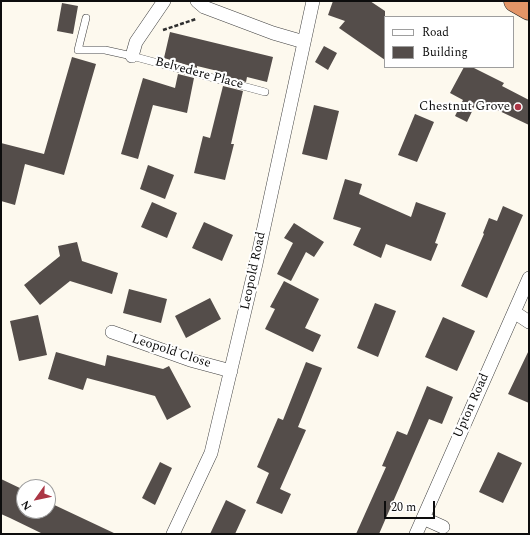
<!DOCTYPE html>
<html>
<head>
<meta charset="utf-8">
<style>
  body { margin:0 }
  #map { position:relative; width:530px; height:535px; overflow:hidden; background:#fdf9ee; font-family:Spectral,serif }
  canvas { display:block }
  .frame { position:absolute; inset:0; border:2px solid #0d0d0d; pointer-events:none }
  .legend { position:absolute; left:384px; top:16px; width:130px; height:52px; box-sizing:border-box; background:#fff; border:1px solid #9e9e9e; margin:0; padding:5px 7px; list-style:none; font-size:12px; color:#0d0d0d }
  .legend li { display:flex; align-items:center; gap:8px; height:20px }
  .legend b { width:20px; border:1px solid #9e9e9e }
  .north { position:absolute; left:16px; top:479px; width:40px; height:40px; box-sizing:border-box; background:#fff; border:1px solid #9e9e9e; border-radius:50%; rotate:237deg; font-size:11px; font-weight:700; line-height:16px; text-align:center; color:#0d0d0d }
  .north::after { content:''; display:block; margin:auto; width:14px; height:18px; background:#ab3645; clip-path:polygon(50% 0,100% 100%,50% 72%,0 100%) }
  .scale { position:absolute; left:384px; top:501px; width:51px; height:18px; box-sizing:border-box; border:2px solid #0d0d0d; border-top:0; padding-left:5px; font-size:12px; line-height:14px; white-space:nowrap; color:#0d0d0d; -webkit-text-stroke:3px #fff; paint-order:stroke }
</style>
</head>
<body>
<div id="map">
<canvas width="530" height="535"></canvas>
<div class="frame"></div>
<ul class="legend">
<li><b style="height:5px;background:#fff"></b>Road</li>
<li><b style="height:11px;background:#544d4a"></b>Building</li>
</ul>
<div class="north">N</div>
<div class="scale">20 m</div>
</div>
<script>
const c = document.querySelector('canvas').getContext('2d');
c.lineJoin = 'round';
function paint(path, color) { c.fillStyle = color; c.fill(path, 'evenodd'); }
const poly = rows => new Path2D(rows.map(r => 'M' + r).join(''));
function trace(path, color, width, dash) { c.strokeStyle = color; c.lineWidth = width; c.lineCap = dash ? 'butt' : 'round'; c.setLineDash(dash || []); c.stroke(path); }
function label(font, color, halo, rows, align = 'center') {
  c.font = font + ' Spectral,serif'; c.lineWidth = 4; c.setLineDash([]); c.textBaseline = 'middle'; c.strokeStyle = halo; c.fillStyle = color; for (const [text, x, y, turn = 0] of rows) {
    c.save(); c.translate(x, y); c.rotate((+turn || 0) * Math.PI / 180); c.textAlign = isNaN(turn) ? turn : align; if (halo) c.strokeText(text, 0, 0); c.fillText(text, 0, 0); c.restore();
  }
}
const building = poly([
  [333,1,370,1,385,11,385,60,339,28,345,21,328,15],
  [62,3,78,6,73,34,57,31],
  [170,32,273,57,267,82,247,77,246,82,225,76,226,73,197,66,197,68,164,58],
  [324,46,337,53,328,70,315,62],
  [72,57,96,64,64,175,25,164,15,205,1,201,1,143,44,154],
  [464,67,472,67,504,83,502,86,529,100,529,125,491,107,490,110,476,103,467,122,455,116,463,100,450,93],
  [178,74,194,78,187,113,153,105,138,159,121,154,143,78,175,88],
  [223,86,243,91,231,144,234,144,225,180,194,173,203,136,210,138],
  [314,105,339,111,327,160,302,154],
  [415,114,434,122,417,162,398,155],
  [148,165,174,175,165,199,140,189],
  [345,179,362,184,359,194,411,217,416,202,446,213,435,243,438,244,431,261,386,244,381,258,353,245,361,228,333,219],
  [152,202,177,213,167,238,141,227],
  [503,206,523,215,487,298,461,286,484,234,483,233,489,218,497,221],
  [204,222,233,235,222,261,192,248],
  [294,223,324,242,314,257,306,252,291,281,277,274,293,243,284,238],
  [77,242,82,261,118,273,112,294,70,281,40,305,24,285,60,256,58,246],
  [284,281,319,299,305,328,321,335,313,352,265,329,275,309,270,307],
  [129,289,167,299,161,323,123,313],
  [210,298,221,319,186,338,175,316],
  [375,303,396,311,378,357,357,348],
  [38,315,47,355,19,361,10,321],
  [443,317,475,331,457,371,425,357],
  [529,350,529,403,508,394],
  [56,352,105,366,107,355,163,369,169,366,191,407,167,420,155,396,87,378,83,390,48,379],
  [306,362,322,368,298,427,306,430,280,489,291,494,282,514,256,503,269,473,257,467,278,418,283,420],
  [427,386,453,397,442,424,429,419,379,534,356,534,386,467,382,466,397,431,407,435],
  [498,452,522,463,503,503,479,492],
  [160,462,172,468,155,505,142,498],
  [1,479,24,490,24,511,48,511,48,502,116,534,43,534,10,518,1,514],
  [226,500,246,510,235,534,210,534]
]);
const path = poly([
  [163,30,196,19]
]);
const lane = poly([
  [86,18,78,50,105,50,132,56,265,92]
]);
const street = poly([
  [197,1,204,7,273,33,304,42],
  [132,56,136,42,164,1],
  [514,312,529,322],
  [112,332,190,360,231,371],
  [423,518,443,527],
  [173,534,211,453,256,264,313,1],
  [416,534,529,278]
]);
const highway = poly([
  [515,1,529,9]
]);
const markers = [
  [518,107,4,"#ab3645"]
];
const streetNames = [
  ["Belvedere Place",199,74,15],
  ["Leopold Road",254,271,-78],
  ["Leopold Close",171,352,18],
  ["Upton Road",472,406,-66]
];
const poiNames = [
  ["Chestnut Grove",510,107]
];
paint(building, '#544d4a');
trace(lane, '#404040', 8);
trace(street, '#404040', 14);
trace(highway, '#1e1e1e', 23);
trace(path, '#2f2f2f', 2.5, [4, 2]);
trace(lane, '#fff', 7);
trace(street, '#fff', 13);
trace(highway, '#e39567', 22);
for (const [x, y, r, color] of markers) { const dot = new Path2D(); dot.arc(x, y, r, 0, 2 * Math.PI); c.fillStyle = color; c.fill(dot); trace(dot, '#fff', 1.5); }
label('13px', '#0d0d0d', '#fff', streetNames);
label('13px', '#0d0d0d', '#fff', poiNames, 'right');
</script>
</body>
</html>
